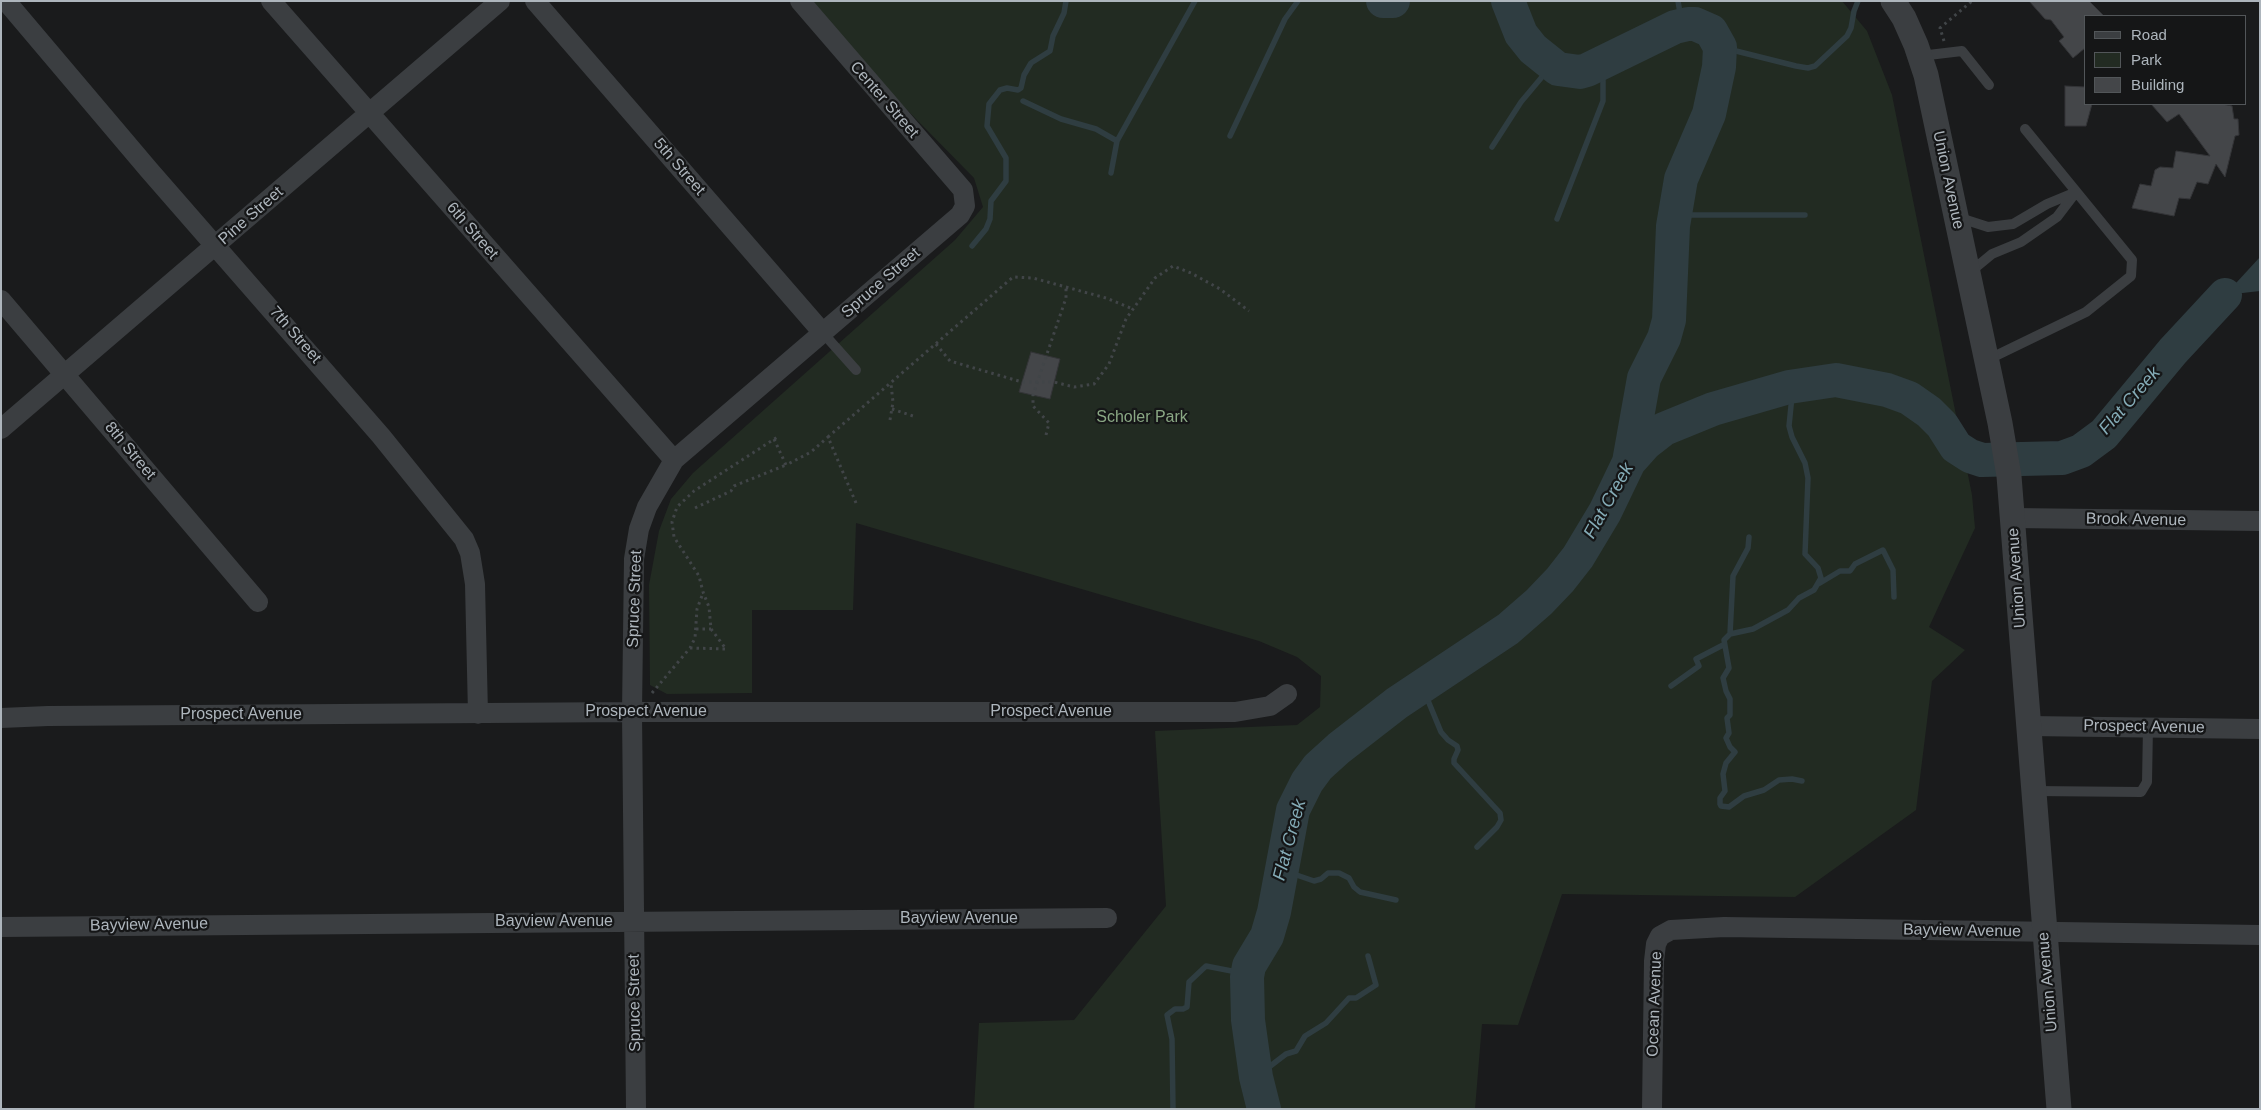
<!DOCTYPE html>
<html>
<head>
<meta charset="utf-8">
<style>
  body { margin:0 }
  #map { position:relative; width:2261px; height:1110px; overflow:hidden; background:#1a1b1c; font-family:Helvetica,sans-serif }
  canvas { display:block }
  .frame { position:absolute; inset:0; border:2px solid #adb5bc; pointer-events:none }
  .legend { position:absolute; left:2084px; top:15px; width:162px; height:90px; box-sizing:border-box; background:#151617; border:1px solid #525659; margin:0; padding:6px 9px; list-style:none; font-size:15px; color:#adb5bc }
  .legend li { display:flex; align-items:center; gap:10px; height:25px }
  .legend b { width:25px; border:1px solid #525659 }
</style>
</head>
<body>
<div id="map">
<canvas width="2261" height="1110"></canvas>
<div class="frame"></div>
<ul class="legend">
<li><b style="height:6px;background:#3b3e41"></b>Road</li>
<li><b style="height:14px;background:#222b22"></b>Park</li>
<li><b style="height:14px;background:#444649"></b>Building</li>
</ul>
</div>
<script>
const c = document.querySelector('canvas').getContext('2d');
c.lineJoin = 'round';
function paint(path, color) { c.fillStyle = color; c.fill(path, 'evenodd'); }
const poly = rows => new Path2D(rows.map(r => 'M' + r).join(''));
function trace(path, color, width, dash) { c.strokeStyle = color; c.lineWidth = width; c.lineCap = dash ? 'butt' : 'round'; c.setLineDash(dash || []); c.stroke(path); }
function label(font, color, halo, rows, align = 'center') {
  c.font = font + ' Helvetica,sans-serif'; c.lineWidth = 4.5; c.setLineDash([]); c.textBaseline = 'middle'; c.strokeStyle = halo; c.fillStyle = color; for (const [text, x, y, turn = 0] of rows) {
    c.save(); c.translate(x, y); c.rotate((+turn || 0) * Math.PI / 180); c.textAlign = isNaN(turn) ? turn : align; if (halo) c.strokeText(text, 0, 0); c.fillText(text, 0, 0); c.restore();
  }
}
const green = poly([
  [800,1,1842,1,1867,31,1892,95,1972,495,1975,528,1929,627,1965,650,1932,681,1916,810,1795,897,1562,894,1518,1025,1482,1024,1475,1109,974,1109,979,1023,1074,1020,1166,906,1155,731,1297,725,1320,707,1321,676,1297,657,1259,641,856,523,853,610,752,610,752,693,667,694,650,685,649,585,659,531,671,499,693,473,955,240,983,207,974,178]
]);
const water = poly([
  [2260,257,2260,291,2225,295]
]);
const stream = poly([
  [1678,1,1682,25],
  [1720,47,1796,66,1808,68,1815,66,1847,36,1851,28,1854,11,1858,1],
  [1023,101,1061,119,1096,129,1117,141],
  [1230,136,1285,19,1298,1],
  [1492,147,1521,102,1552,65],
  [1111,173,1117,141,1195,1],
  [1675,215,1805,215],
  [1557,219,1603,101,1603,80,1598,65],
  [972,246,986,229,990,219,991,201,1006,181,1006,158,987,126,989,104,1000,90,1007,88,1018,90,1021,88,1024,75,1031,63,1050,51,1053,36,1064,13,1066,1],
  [1793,386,1789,426,1792,437,1805,463,1808,478,1805,554,1818,568,1821,578,1814,590,1799,598,1788,610,1753,629,1730,634,1724,640,1729,668,1723,678,1726,691,1730,699,1730,715,1727,718,1729,733,1726,738,1730,747,1735,752,1726,763,1723,774,1725,791,1720,798,1720,804,1721,806,1729,807,1744,796,1764,790,1779,780,1792,779,1802,781],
  [1820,583,1840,571,1850,571,1855,564,1883,550,1893,570,1894,597],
  [1730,634,1733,576,1748,548,1749,537],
  [1422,686,1441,732,1448,740,1457,746,1458,750,1454,759,1454,763,1500,813,1501,820,1497,827,1477,847],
  [1671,686,1699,666,1696,659,1723,645],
  [1282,870,1314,881,1321,879,1328,873,1339,873,1349,878,1354,887,1360,892,1396,900],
  [1256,1077,1286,1054,1296,1051,1305,1036,1326,1023,1349,998,1356,998,1376,985,1368,956],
  [1173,1109,1172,1039,1167,1015,1175,1009,1183,1009,1187,1007,1189,982,1206,966,1247,974]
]);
const river = poly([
  [1383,1,1393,1],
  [1508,1,1521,34,1533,49,1558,69,1580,72,1587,70,1675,27,1688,24,1695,24,1711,31,1720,47,1719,67,1709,114,1681,179,1673,226,1669,320,1664,338,1644,378,1629,462],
  [1264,1109,1256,1077,1248,1020,1247,977,1249,966,1267,936,1274,912,1293,810,1307,782,1318,767,1339,748,1397,703,1508,629,1539,602,1560,580,1578,557,1605,512,1629,462,1646,443,1664,429,1713,409,1789,387,1836,380,1887,390,1909,398,1929,412,1942,425,1956,447,1970,456,1982,460,2062,458,2081,451,2104,434,2173,351,2225,295]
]);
const building = poly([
  [2029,1,2089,1,2104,16,2085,16,2085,48,2073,58,2059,41,2064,37,2051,20,2045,19,2029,1],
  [2065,86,2085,87,2085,104,2092,104,2086,126,2065,126,2065,86],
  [2151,104,2222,104,2232,106,2234,119,2238,119,2239,135,2235,136,2225,177,2216,164,2208,184,2197,182,2190,199,2179,198,2174,216,2132,208,2140,184,2151,186,2155,170,2160,167,2173,168,2176,151,2210,156,2179,114,2167,122,2151,104],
  [1031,352,1060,359,1050,399,1019,392,1031,352]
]);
const path = poly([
  [1944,41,1940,28,1972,1],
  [936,344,950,361,1022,382,1054,382,1074,387,1094,384,1109,364,1126,319,1155,278,1173,266,1191,273,1220,289,1249,311],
  [892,409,916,417],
  [890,420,893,402,891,384],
  [1046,435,1049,423,1033,406,1033,395,1066,298,1066,288],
  [774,439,786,465,811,452,828,437],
  [856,503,828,437,1013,277,1033,278,1106,298,1133,309],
  [695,508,731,491,734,486,786,465],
  [696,629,711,629],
  [690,648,726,649,711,629,709,607,703,592,699,576,674,537,672,522,677,507,694,491,779,436],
  [652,693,690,648,695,638,697,609,703,593]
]);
const service = poly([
  [1920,56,1962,51,1989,85],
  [1957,217,1988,227,2013,224,2047,204,2076,192],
  [1969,273,1992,254,2021,242,2057,217,2076,192],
  [823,333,856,370],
  [1987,360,2086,312,2131,276,2132,260,2025,129],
  [2034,791,2141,792,2147,782,2148,727]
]);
const minor = poly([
  [6,1,149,170,381,436,464,539,470,553,475,584,478,714],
  [271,1,674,460],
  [535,1,823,333],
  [1,300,258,602],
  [1,429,500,1],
  [2013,518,2260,521],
  [1,718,48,716,632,712,1235,712,1270,706,1287,694],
  [2028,726,2260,729],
  [1,927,1107,918],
  [636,1109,632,712,634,559,639,529,647,507,674,460,960,215,965,206,963,190,800,1],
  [1652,1109,1654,961,1656,944,1660,936,1671,930,1724,927,2260,935]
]);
const tertiary = poly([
  [1893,1,1904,18,1916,45,1926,75,2000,423,2009,476,2059,1109]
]);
const streetNames = [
  ["Center Street",884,100,49],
  ["5th Street",679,167,49],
  ["Union Avenue",1948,180,78],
  ["Pine Street",251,216,-41],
  ["6th Street",472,231,49],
  ["Spruce Street",881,283,-41],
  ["7th Street",295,335,49],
  ["8th Street",130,451,50],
  ["Brook Avenue",2136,520,1],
  ["Union Avenue",2017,578,-94],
  ["Spruce Street",635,599,-88],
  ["Prospect Avenue",646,712],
  ["Prospect Avenue",1051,712],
  ["Prospect Avenue",241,715],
  ["Prospect Avenue",2144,727,1],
  ["Bayview Avenue",959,919],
  ["Bayview Avenue",554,922],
  ["Bayview Avenue",149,925,-1],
  ["Bayview Avenue",1962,931,1],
  ["Union Avenue",2048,982,-95],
  ["Spruce Street",635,1003,-91],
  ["Ocean Avenue",1655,1004,-88]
];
const parkNames = [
  ["Scholer Park",1142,418]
];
const waterNames = [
  ["Flat Creek",2130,401,-49],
  ["Flat Creek",1609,501,-61],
  ["Flat Creek",1290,840,-75]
];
paint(green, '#222b22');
paint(water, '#2f3d41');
trace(stream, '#2f3d41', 5.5);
trace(river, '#2f3d41', 34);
paint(building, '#444649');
trace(building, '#343538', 1);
trace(path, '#414548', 3, [2.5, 4]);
trace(service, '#3b3e41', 10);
trace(minor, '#3b3e41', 20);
trace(tertiary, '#3b3e41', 25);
label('16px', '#adb5bc', '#151617', streetNames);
label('16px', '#8aa784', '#151617', parkNames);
label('italic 18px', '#84abb6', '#151617', waterNames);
</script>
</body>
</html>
